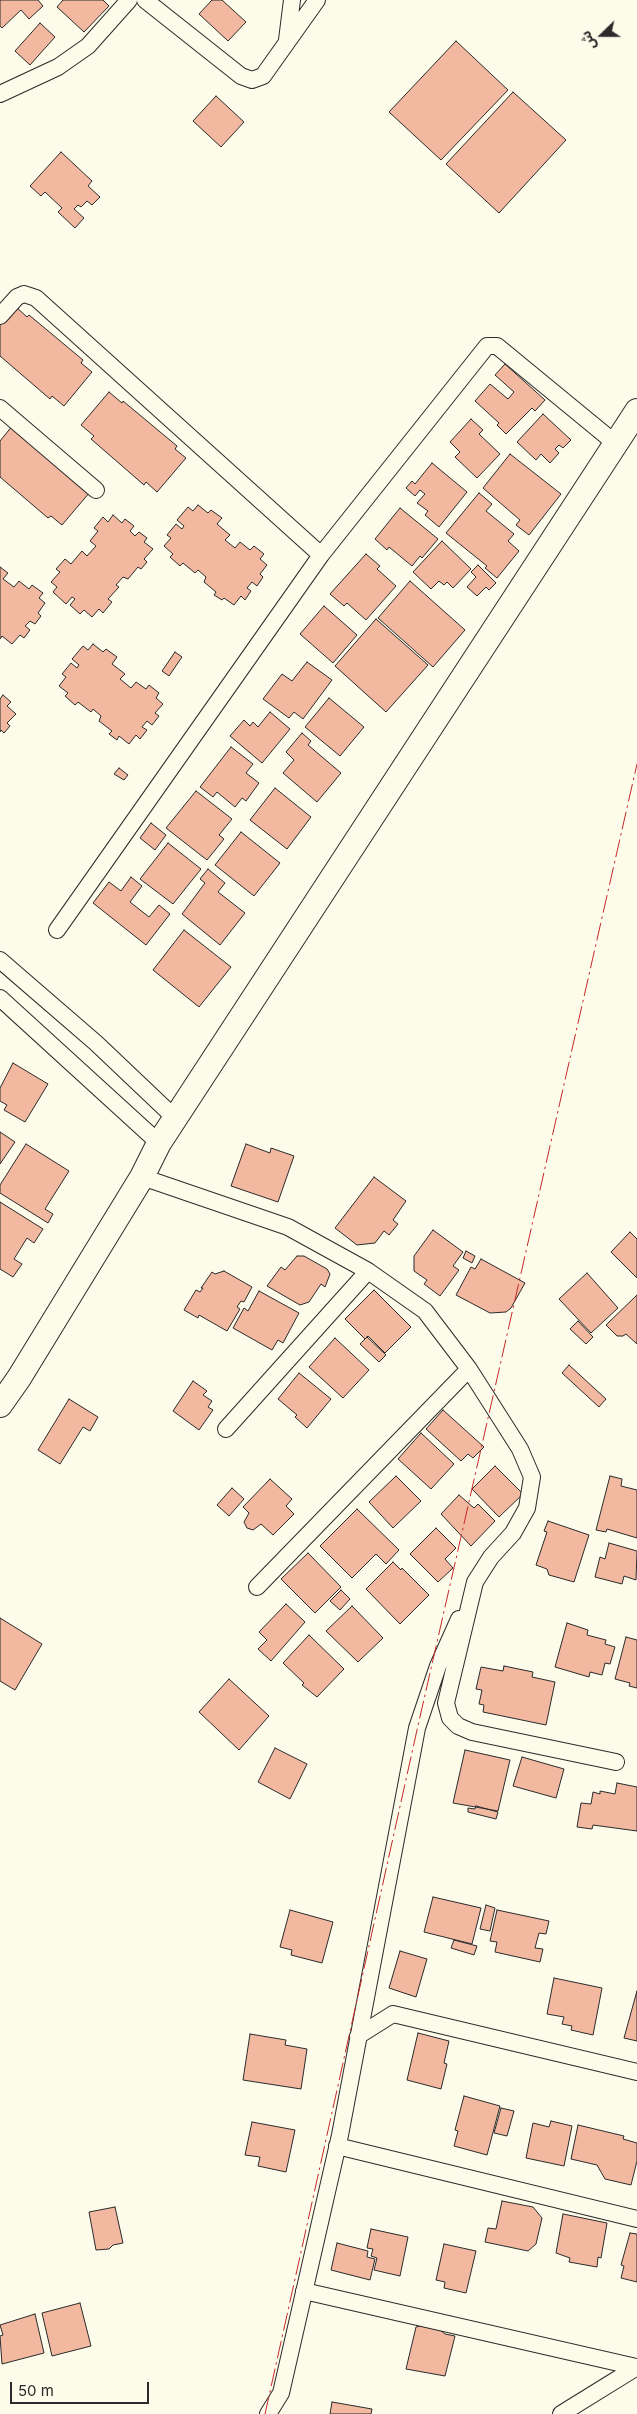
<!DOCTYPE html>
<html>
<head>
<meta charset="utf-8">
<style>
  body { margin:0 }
  #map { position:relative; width:637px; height:2414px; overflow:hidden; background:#fdfbea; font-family:Inter,"Noto Sans Arabic",sans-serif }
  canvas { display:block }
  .north { position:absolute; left:577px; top:10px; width:50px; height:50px; -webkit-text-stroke:4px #fdfbea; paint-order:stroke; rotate:248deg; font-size:14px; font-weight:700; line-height:20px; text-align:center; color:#2b2b2b }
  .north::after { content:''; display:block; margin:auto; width:18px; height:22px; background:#2b2b2b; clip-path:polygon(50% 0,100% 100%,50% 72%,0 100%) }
  .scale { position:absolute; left:10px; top:2382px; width:139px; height:22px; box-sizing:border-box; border:2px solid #2b2b2b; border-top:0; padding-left:6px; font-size:15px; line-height:18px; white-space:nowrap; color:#2b2b2b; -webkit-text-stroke:4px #fdfbea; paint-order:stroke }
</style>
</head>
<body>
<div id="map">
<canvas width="637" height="2414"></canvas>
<div class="north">ش</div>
<div class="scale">50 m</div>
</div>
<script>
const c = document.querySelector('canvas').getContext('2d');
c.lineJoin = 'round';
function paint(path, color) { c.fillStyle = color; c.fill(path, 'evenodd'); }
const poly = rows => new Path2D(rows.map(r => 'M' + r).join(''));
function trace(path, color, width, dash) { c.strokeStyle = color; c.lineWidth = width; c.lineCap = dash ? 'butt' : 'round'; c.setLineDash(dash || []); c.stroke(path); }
const building = poly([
  [0,0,38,0,43,6,29,19,21,10,2,28,0,26,0,0],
  [63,0,103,0,109,6,84,32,57,7,63,0],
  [212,0,222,0,246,22,228,41,199,14,212,0],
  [40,23,55,37,30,65,15,51,40,23],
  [456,41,508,90,441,160,389,112,456,41],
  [513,92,566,140,499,213,446,164,513,92],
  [216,96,244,122,221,147,193,121,216,96],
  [61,152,92,181,88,186,100,197,92,205,87,201,81,207,78,205,74,209,84,218,75,228,58,212,62,208,45,192,41,196,30,186,61,152],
  [15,306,27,317,29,315,83,360,81,363,92,372,64,406,52,396,50,399,0,356,0,324,15,306],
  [505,364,545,400,535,411,532,408,506,434,497,425,499,423,475,401,490,384,508,399,514,392,495,375,505,364],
  [109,392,122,403,123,401,177,446,175,449,186,458,157,492,146,482,144,485,91,439,94,436,81,425,109,392],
  [543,414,571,440,563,448,559,445,555,449,559,453,550,463,541,454,536,460,517,442,543,414],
  [471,419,483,430,479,434,500,454,477,478,455,457,460,452,450,442,471,419],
  [13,425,90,492,62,525,51,516,48,518,0,477,0,441,13,425],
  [510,454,561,494,529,535,516,525,520,520,483,488,510,454],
  [432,463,467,492,439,527,425,515,428,511,417,503,425,494,420,490,415,496,406,488,412,481,415,484,432,463],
  [479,493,492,504,486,511,514,534,508,541,519,551,497,578,485,568,487,566,446,533,479,493],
  [198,505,208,513,211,510,222,518,217,524,230,535,225,540,235,548,240,542,250,550,254,546,264,554,260,559,267,565,260,574,263,577,257,586,252,582,247,588,251,591,245,600,241,596,234,605,224,598,222,600,214,595,216,592,204,582,206,577,198,570,195,573,183,563,180,566,170,557,173,554,164,546,171,538,167,535,176,524,182,529,184,526,177,520,188,507,193,511,198,505],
  [400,508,438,539,422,558,420,556,412,566,389,547,387,550,375,539,400,508],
  [113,515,122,523,125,519,134,526,130,531,135,536,139,532,147,538,144,542,153,549,144,559,147,562,141,569,138,567,128,579,123,577,116,585,119,587,108,599,112,602,103,613,99,609,92,617,84,610,80,614,70,605,75,599,72,597,66,604,53,592,57,587,51,582,60,572,56,569,65,559,71,564,82,551,87,556,96,546,90,541,98,531,94,528,103,517,108,522,113,515],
  [442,541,471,569,453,588,447,582,444,585,439,581,431,589,413,572,442,541],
  [366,554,380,566,377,569,396,586,366,620,347,603,344,606,330,594,366,554],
  [478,565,496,583,489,590,486,587,477,596,467,587,476,577,471,572,478,565],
  [0,567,8,573,3,579,14,587,19,581,29,589,32,585,43,593,39,598,45,603,38,613,41,616,35,624,30,621,25,626,30,630,24,638,20,635,12,644,2,636,0,639,0,567],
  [410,581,465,630,433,667,378,618,410,581],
  [324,606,357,635,333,663,300,634,324,606],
  [376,619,428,665,386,712,335,666,376,619],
  [93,644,103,652,106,649,117,657,112,664,125,674,120,679,131,688,136,682,146,689,149,685,159,693,156,698,163,704,155,713,159,716,152,725,147,721,142,727,147,730,140,739,136,735,129,744,119,736,117,740,109,734,112,731,99,721,101,716,93,709,91,712,78,702,75,705,65,696,68,693,59,686,66,677,62,674,71,663,77,668,79,665,72,659,83,646,88,650,93,644],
  [175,652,182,657,169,676,162,671,175,652],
  [307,662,332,680,303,719,294,712,289,718,263,699,282,674,292,681,307,662],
  [3,695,11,702,7,706,16,714,7,723,10,726,4,733,1,730,0,732,0,699,3,695],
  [329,698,364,727,340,756,305,727,329,698],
  [270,712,290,729,262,763,230,736,244,720,250,726,253,722,258,727,270,712],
  [302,733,311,741,308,745,341,773,317,802,283,773,294,760,286,752,302,733],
  [231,747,253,764,246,773,259,783,246,801,242,798,235,807,217,792,213,797,200,787,231,747],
  [119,768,128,775,124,780,114,774,119,768],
  [275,788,311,817,287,849,250,820,275,788],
  [196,791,232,819,219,835,224,839,207,860,166,828,196,791],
  [151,823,166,835,155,850,140,838,151,823],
  [241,832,280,863,254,896,215,865,241,832],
  [168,843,201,869,173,904,140,879,168,843],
  [208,869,225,883,218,892,245,913,220,945,182,914,205,883,200,879,208,869],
  [131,877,142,886,130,902,149,917,159,905,170,914,146,945,93,903,109,882,121,891,131,877],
  [184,930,231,967,199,1007,153,970,184,930],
  [13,1063,48,1084,25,1122,4,1110,7,1105,0,1101,0,1088,13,1063],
  [0,1132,15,1142,0,1164,0,1132],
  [26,1144,69,1171,45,1209,53,1214,48,1223,0,1193,0,1185,26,1144],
  [246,1144,270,1153,271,1148,294,1156,278,1202,231,1186,246,1144],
  [374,1177,406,1201,393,1220,398,1224,389,1235,384,1231,375,1243,357,1245,335,1228,374,1177],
  [0,1202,43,1229,34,1243,27,1238,14,1259,22,1264,13,1277,0,1269,0,1202],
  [433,1230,463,1252,453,1266,459,1270,440,1296,424,1284,427,1280,414,1271,414,1256,433,1230],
  [630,1232,637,1239,637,1278,611,1252,630,1232],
  [466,1251,475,1256,472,1263,463,1258,466,1251],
  [297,1256,304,1256,327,1269,330,1274,325,1287,321,1284,309,1302,300,1305,267,1286,281,1267,285,1270,297,1256],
  [481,1259,525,1283,511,1308,506,1312,490,1313,456,1295,471,1267,475,1269,481,1259],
  [224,1271,252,1287,244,1302,241,1301,237,1307,240,1309,227,1331,199,1315,198,1318,184,1310,196,1290,200,1292,203,1288,201,1288,212,1272,215,1274,224,1271],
  [587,1273,618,1308,591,1333,559,1299,587,1273],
  [374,1290,411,1327,385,1353,368,1336,365,1339,345,1319,374,1290],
  [259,1291,299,1313,283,1343,278,1340,272,1350,233,1328,244,1308,248,1311,259,1291],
  [637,1295,637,1344,626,1334,623,1336,617,1336,606,1325,637,1295],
  [578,1321,593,1337,586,1344,570,1329,578,1321],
  [367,1337,386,1355,379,1362,360,1344,367,1337],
  [335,1338,369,1370,343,1398,309,1367,335,1338],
  [569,1365,606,1399,599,1407,562,1373,569,1365],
  [299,1373,331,1399,307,1428,295,1417,297,1415,278,1399,299,1373],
  [193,1381,207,1391,203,1395,212,1401,208,1407,213,1410,199,1430,173,1411,193,1381],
  [69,1399,98,1417,90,1431,83,1427,60,1464,38,1450,69,1399],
  [443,1410,484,1447,473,1458,468,1454,461,1461,426,1429,443,1410],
  [421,1433,454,1464,431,1489,398,1459,421,1433],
  [495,1466,523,1494,499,1517,472,1489,495,1466],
  [396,1476,421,1501,393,1528,369,1502,396,1476],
  [610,1476,622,1479,621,1486,637,1490,637,1538,607,1529,606,1532,596,1530,610,1476],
  [270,1479,292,1499,286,1506,294,1514,273,1535,261,1524,253,1530,247,1528,244,1522,249,1513,243,1507,270,1479],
  [232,1488,244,1499,229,1516,217,1505,232,1488],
  [459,1495,474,1508,478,1504,495,1521,471,1546,441,1514,459,1495],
  [357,1509,399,1550,386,1564,376,1554,352,1578,320,1546,357,1509],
  [548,1521,589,1535,574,1582,549,1575,547,1569,536,1565,547,1532,544,1531,548,1521],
  [436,1528,456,1548,445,1559,453,1568,438,1582,410,1554,436,1528],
  [609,1543,637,1551,636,1580,624,1576,622,1584,595,1577,600,1557,605,1559,609,1543],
  [308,1553,341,1587,315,1613,281,1579,308,1553],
  [393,1562,401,1570,402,1568,429,1595,400,1624,366,1589,393,1562],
  [341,1590,350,1599,340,1610,330,1601,341,1590],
  [286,1604,305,1622,271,1661,258,1649,267,1640,259,1632,286,1604],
  [352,1606,383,1638,358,1662,326,1631,352,1606],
  [0,1618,42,1644,15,1690,0,1681,0,1618],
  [567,1623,588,1630,587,1635,606,1640,605,1644,615,1647,610,1664,605,1663,602,1675,590,1672,589,1677,555,1667,567,1623],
  [309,1635,344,1669,317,1697,302,1685,304,1683,283,1663,309,1635],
  [626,1637,637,1640,637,1688,629,1686,630,1683,615,1679,626,1637],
  [504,1666,533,1672,532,1677,555,1682,546,1725,483,1712,484,1705,479,1704,482,1690,476,1689,481,1667,503,1671,504,1666],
  [229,1679,269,1716,239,1750,199,1712,229,1679],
  [275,1748,307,1764,290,1799,258,1782,275,1748],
  [465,1750,510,1760,498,1811,453,1803,465,1750],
  [522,1757,564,1769,556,1798,513,1786,522,1757],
  [617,1783,637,1787,637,1831,593,1825,592,1829,577,1827,581,1803,591,1804,593,1792,600,1794,600,1791,615,1794,617,1783],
  [476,1806,498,1812,496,1819,468,1812,468,1808,475,1809,476,1806],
  [433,1897,481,1908,472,1944,424,1932,433,1897],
  [486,1905,495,1908,490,1931,480,1929,486,1905],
  [290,1910,333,1922,322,1963,291,1955,292,1950,280,1947,290,1910],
  [497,1910,549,1921,546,1934,539,1933,535,1948,543,1949,540,1962,495,1952,497,1942,490,1941,497,1910],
  [454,1940,477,1946,474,1955,451,1948,454,1940],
  [400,1951,427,1959,416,1997,389,1988,400,1951],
  [554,1978,602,1988,593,2035,571,2030,572,2026,562,2024,564,2017,547,2014,554,1978],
  [637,1991,637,2041,624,2038,637,1991],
  [418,2033,449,2041,444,2063,447,2064,441,2089,407,2080,418,2033],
  [250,2034,286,2040,285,2045,307,2049,301,2089,243,2080,250,2034],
  [464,2096,500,2106,487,2155,454,2146,458,2131,455,2130,464,2096],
  [501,2108,514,2111,507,2136,494,2133,501,2108],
  [551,2121,572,2126,564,2166,526,2158,533,2123,549,2127,551,2121],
  [252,2122,295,2130,286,2172,258,2166,260,2157,245,2155,252,2122],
  [578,2125,624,2136,623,2139,637,2143,637,2161,631,2185,605,2179,597,2165,571,2159,578,2125],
  [502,2201,533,2207,542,2218,536,2244,528,2251,485,2242,488,2228,496,2229,502,2201],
  [115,2207,123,2243,113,2245,109,2249,96,2250,89,2212,115,2207],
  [563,2214,607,2223,601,2258,598,2257,597,2267,569,2262,570,2258,556,2253,563,2214],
  [371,2229,408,2237,400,2276,374,2270,377,2258,371,2256,373,2249,367,2248,371,2229],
  [630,2233,637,2234,637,2282,621,2278,624,2266,621,2265,630,2233],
  [337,2243,368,2251,367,2257,375,2259,370,2280,331,2270,337,2243],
  [444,2244,476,2251,466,2293,444,2288,445,2282,436,2280,444,2244],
  [80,2303,91,2346,52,2356,42,2313,80,2303],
  [35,2314,44,2353,2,2364,0,2336,3,2335,0,2325,35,2314],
  [424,2325,439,2329,445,2334,455,2336,445,2376,406,2369,416,2327,424,2325],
  [332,2402,372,2409,371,2414,330,2414,332,2402]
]);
const street = poly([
  [145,0,241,76,252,80,263,76,317,0],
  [287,40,292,0],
  [0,94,58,67,88,46,129,0],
  [0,316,17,297,24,294,36,298,321,555],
  [0,408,96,490],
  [57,930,321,555,487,346,497,346,615,443],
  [0,960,96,1043,175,1118],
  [0,998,159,1143],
  [142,1177,288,1227,368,1271,425,1311,469,1369,520,1449,532,1477,527,1508,513,1533,491,1557,475,1582,446,1703,450,1718,458,1726,472,1732,616,1762],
  [226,1429,368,1271],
  [257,1587,469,1369],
  [358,2036,393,2014,637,2072],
  [337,2146,637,2219],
  [304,2291,636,2367],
  [268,2414,281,2393,340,2135,417,1728,438,1666,459,1619],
  [561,2414,637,2367]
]);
const secondary = poly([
  [0,1405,19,1378,142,1177,159,1143,637,411]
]);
const power = poly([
  [265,2414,417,1730,637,764]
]);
paint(building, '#f2b8a0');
trace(building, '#2b2b2b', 1);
trace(street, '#2b2b2b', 18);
trace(secondary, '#2b2b2b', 26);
trace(street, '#fdfbea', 16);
trace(secondary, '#fdfbea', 24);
trace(power, '#c62828', 1, [18, 4, 2.5, 4]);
</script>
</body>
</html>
